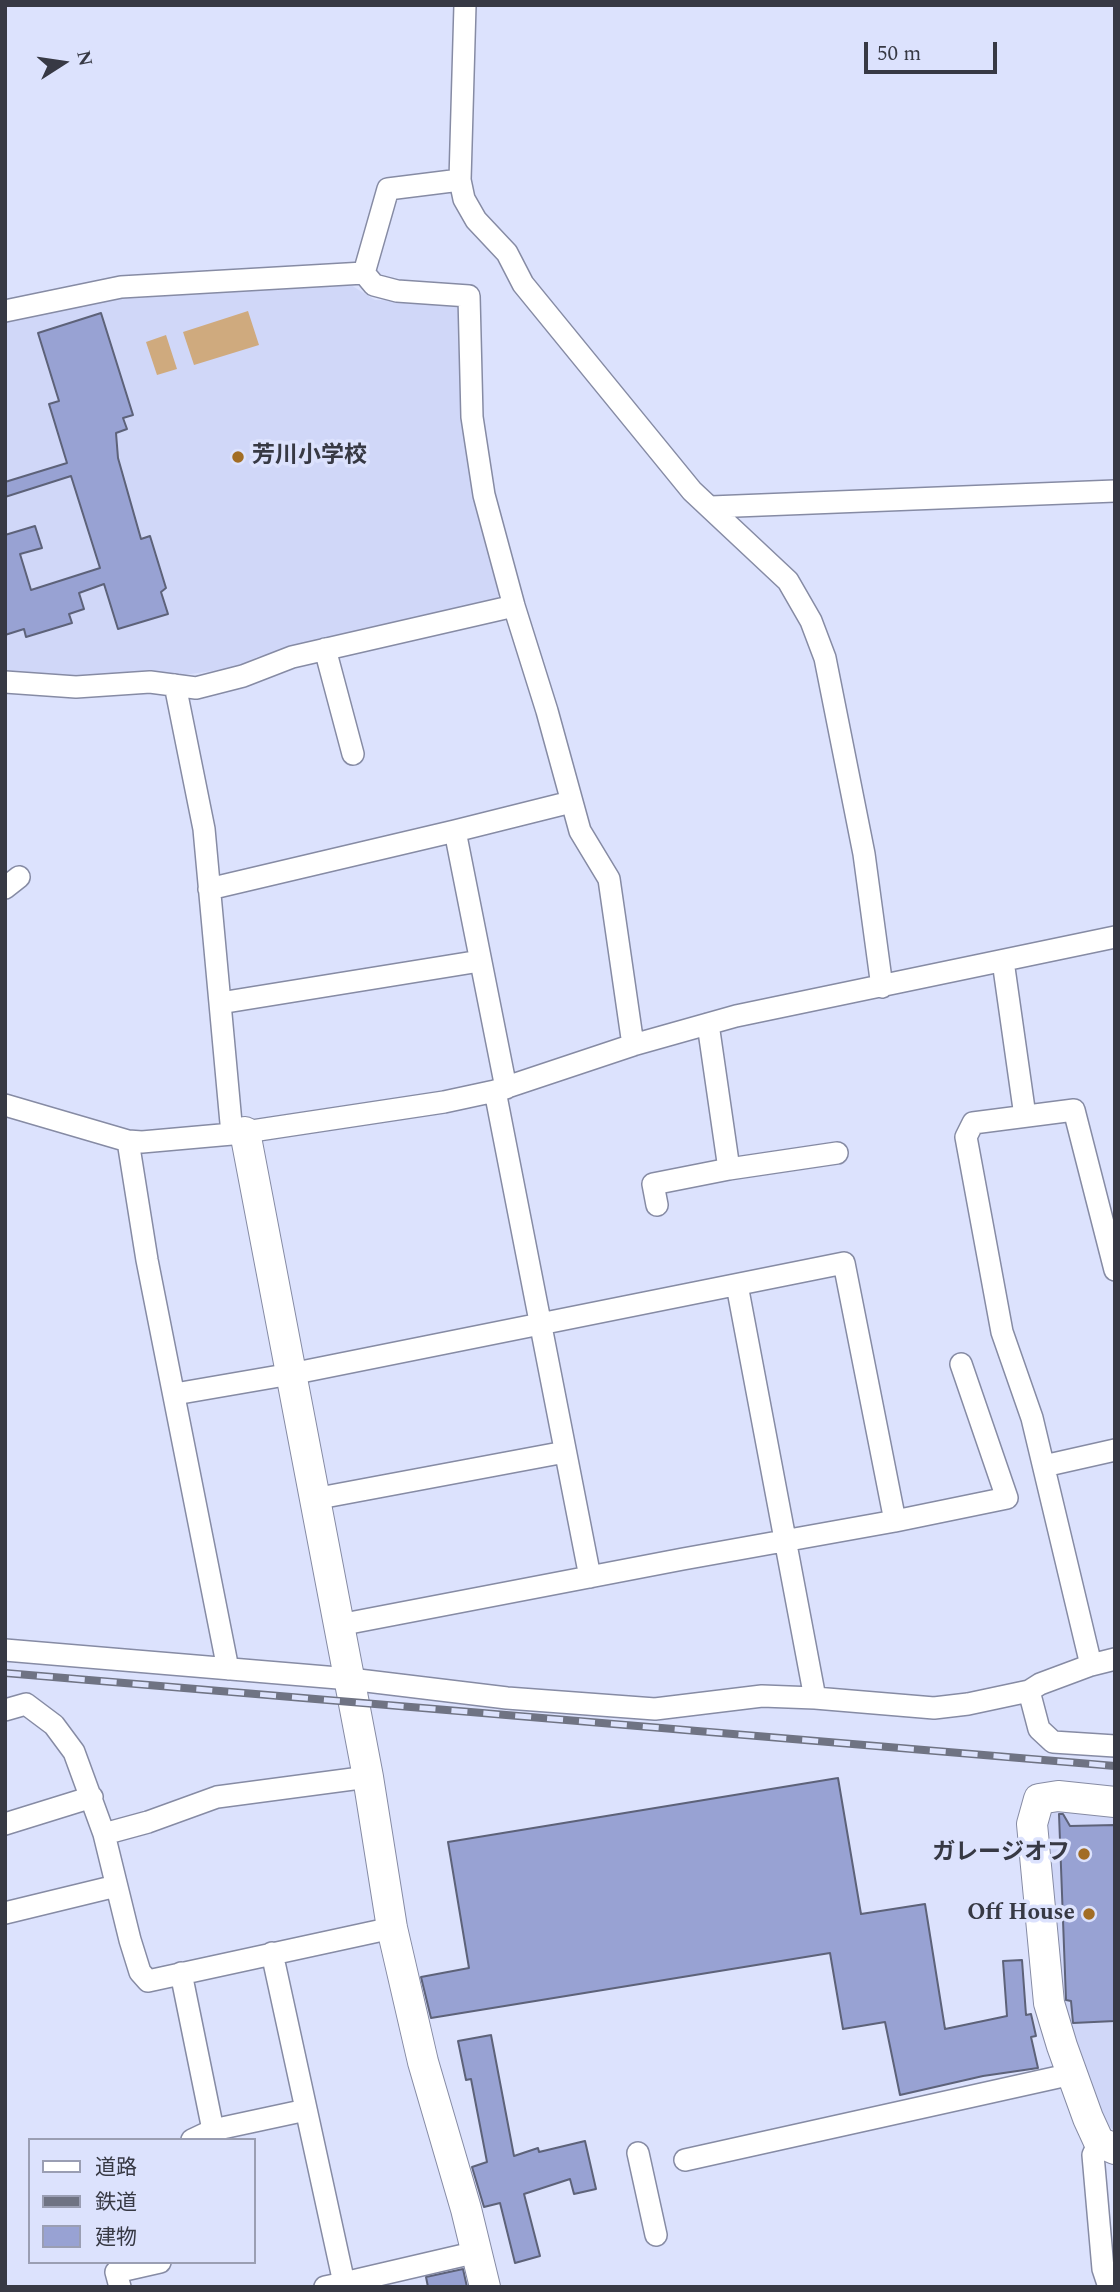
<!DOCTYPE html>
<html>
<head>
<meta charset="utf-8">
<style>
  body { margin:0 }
  #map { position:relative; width:1120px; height:2292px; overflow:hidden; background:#dce2fd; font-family:Spectral,"Noto Sans JP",serif }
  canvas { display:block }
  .frame { position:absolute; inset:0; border:7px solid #373944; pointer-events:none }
  .legend { position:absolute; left:28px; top:2138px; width:228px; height:126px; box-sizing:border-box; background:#dce2fd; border:2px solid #9a9eb3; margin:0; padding:9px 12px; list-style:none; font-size:21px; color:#373944 }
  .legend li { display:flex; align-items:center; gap:14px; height:35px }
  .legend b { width:35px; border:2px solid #9a9eb3 }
  .north { position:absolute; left:28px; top:28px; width:70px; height:70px; -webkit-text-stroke:5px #dce2fd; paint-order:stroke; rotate:78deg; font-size:19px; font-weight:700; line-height:28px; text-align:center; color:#373944 }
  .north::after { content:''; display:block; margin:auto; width:24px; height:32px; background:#373944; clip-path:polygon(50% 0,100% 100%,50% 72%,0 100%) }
  .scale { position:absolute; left:864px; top:42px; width:133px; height:32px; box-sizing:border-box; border:4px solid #373944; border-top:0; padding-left:9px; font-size:21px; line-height:24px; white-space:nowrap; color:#373944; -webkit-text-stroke:5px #dce2fd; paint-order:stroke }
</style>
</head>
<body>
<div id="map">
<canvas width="1120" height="2292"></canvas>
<div class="frame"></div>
<ul class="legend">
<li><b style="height:9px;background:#fff"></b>道路</li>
<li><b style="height:9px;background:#6f7383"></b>鉄道</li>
<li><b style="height:19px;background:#98a2d3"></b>建物</li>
</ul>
<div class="north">N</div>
<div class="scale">50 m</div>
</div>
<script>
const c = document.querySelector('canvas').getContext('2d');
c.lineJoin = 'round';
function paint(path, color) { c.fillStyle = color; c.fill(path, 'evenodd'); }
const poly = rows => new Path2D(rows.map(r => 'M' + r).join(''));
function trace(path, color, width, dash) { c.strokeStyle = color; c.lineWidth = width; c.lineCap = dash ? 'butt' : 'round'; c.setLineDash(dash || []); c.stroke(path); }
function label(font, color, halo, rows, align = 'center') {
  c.font = font + ' Spectral,"Noto Sans JP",serif'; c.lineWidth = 7; c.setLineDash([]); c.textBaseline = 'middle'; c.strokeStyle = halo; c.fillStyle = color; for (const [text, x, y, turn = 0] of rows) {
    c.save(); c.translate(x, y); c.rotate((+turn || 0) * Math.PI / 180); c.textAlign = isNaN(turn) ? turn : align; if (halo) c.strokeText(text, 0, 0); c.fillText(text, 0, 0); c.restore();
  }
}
const built = poly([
  [346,282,375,300,454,302,461,310,501,589,497,599,257,657,235,668,183,675,58,678,5,674,5,318,124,295],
  [1043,1808,1115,1811,1115,2131,1105,2123,1061,2012]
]);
const water = poly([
  [248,311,259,345,194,365,183,332],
  [166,335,177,369,157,375,146,342]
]);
const building = poly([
  [101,313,133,415,123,418,127,429,116,433,118,458,141,539,150,536,166,588,161,592,168,614,118,629,104,584,79,593,84,609,69,614,72,623,26,637,24,629,5,635,5,535,35,526,42,548,20,554,31,590,100,568,71,476,5,497,5,482,67,463,49,404,59,401,38,333,101,313],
  [838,1778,861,1914,925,1904,945,2029,1007,2016,1003,1961,1022,1960,1026,2015,1031,2014,1036,2036,1031,2037,1038,2068,983,2076,900,2095,885,2022,843,2029,830,1953,431,2018,421,1977,469,1968,448,1842,838,1778],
  [1059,1814,1063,1814,1070,1826,1115,1825,1115,2021,1073,2023,1071,2001,1066,2000,1059,1814],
  [491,2035,514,2156,538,2148,539,2152,585,2141,596,2189,574,2194,570,2179,524,2194,540,2256,515,2263,500,2203,484,2207,472,2167,487,2162,471,2079,466,2080,458,2041,491,2035],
  [463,2269,467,2287,428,2287,426,2277,463,2269]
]);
const street = poly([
  [465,5,460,180,464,199,476,220,507,253,523,284,692,491,788,581,811,621,825,658,864,854,882,987],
  [364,273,374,285,397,291,469,296,472,417,484,495,514,606,547,711,580,831,609,879,633,1045],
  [364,273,388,189,460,180],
  [5,311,121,287,364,273],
  [711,507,1115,491],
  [325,649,353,754],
  [5,682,76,687,150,682,196,688,243,676,292,657,514,606],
  [175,685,204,829,232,1134],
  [455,831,506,1088],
  [5,888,19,877],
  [209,889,455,831,571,802],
  [1003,961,1025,1116],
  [220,1003,480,961],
  [708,1024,729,1169,837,1153],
  [495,1091,590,1577],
  [5,1105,128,1141,142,1142,232,1134,444,1102,495,1091,633,1045,736,1016,1115,937],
  [128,1141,147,1260,228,1669],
  [657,1205,653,1184,729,1169],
  [737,1285,815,1698],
  [175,1394,291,1374,844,1263,895,1521,683,1559,339,1625],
  [1044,1466,1115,1450],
  [314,1499,565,1452],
  [895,1521,1007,1498,961,1364],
  [5,1650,350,1679,507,1698,655,1709,762,1696,815,1698,934,1708,968,1704,1029,1691,1040,1684,1091,1665,1115,1659],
  [1091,1665,1032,1418,1002,1332,966,1137,973,1123,1074,1110,1115,1270],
  [1029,1691,1039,1729,1053,1742,1115,1746],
  [5,1710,26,1704,54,1725,74,1752,104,1834,130,1940,140,1972,148,1981,392,1928],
  [5,1824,92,1797],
  [104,1834,148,1822,217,1797,368,1777],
  [5,1913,116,1886],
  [272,1953,344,2283,325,2287],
  [181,1973,213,2130,192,2140],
  [213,2130,306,2110],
  [1099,2142,1093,2155,1103,2269,1109,2287],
  [638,2153,656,2235],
  [685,2160,1072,2074],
  [344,2283,477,2252],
  [120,2287,116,2272,160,2262]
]);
const secondary = poly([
  [245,1132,368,1777,392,1928,423,2062,466,2209,485,2287],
  [1115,1802,1058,1796,1039,1799,1032,1824,1049,2003,1062,2046,1088,2118,1099,2142,1115,2149]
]);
const rail = poly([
  [5,1673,1115,1766]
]);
const markers = [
  [238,457,7,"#a26d25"],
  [1084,1854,7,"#a26d25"],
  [1089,1914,7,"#a26d25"]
];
const poiNames = [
  ["芳川小学校",252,457,"left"],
  ["ガレージオフ",1070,1854],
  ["Off House",1075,1914]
];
paint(built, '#d0d7f8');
paint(water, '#cfaa7e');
paint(building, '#98a2d3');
trace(building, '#5d6279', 2);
trace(street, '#868ba4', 24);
trace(secondary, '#868ba4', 32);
trace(street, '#fff', 21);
trace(secondary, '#fff', 30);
trace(rail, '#6f7383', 8);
trace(rail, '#dce2fd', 5, [16]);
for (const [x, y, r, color] of markers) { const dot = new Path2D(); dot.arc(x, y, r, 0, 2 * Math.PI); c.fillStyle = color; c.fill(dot); trace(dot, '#dce2fd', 2.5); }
label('bold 23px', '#373944', '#dce2fd', poiNames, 'right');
</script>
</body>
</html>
